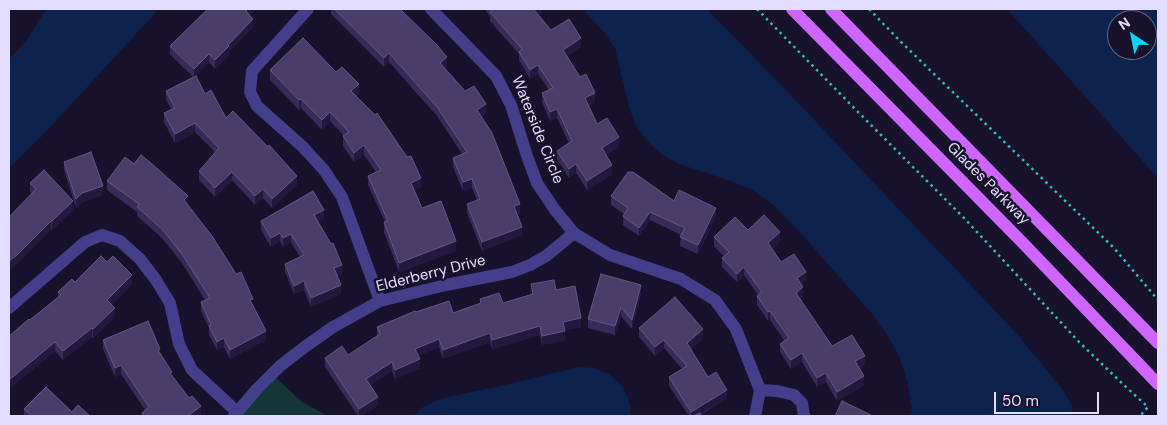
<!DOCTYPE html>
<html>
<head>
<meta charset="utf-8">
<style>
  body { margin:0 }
  #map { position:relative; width:1167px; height:425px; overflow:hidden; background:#18122c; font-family:"DM Sans",sans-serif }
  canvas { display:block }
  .frame { position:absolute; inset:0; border:10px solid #e3ddff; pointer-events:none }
  .north { position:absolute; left:1107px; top:10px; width:50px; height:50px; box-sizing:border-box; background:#18122c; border:1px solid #696380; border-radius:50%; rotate:326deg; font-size:14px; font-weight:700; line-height:20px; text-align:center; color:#e3ddff }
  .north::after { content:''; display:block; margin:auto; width:18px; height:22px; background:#0cd4fc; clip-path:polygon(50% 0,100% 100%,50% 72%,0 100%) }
  .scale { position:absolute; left:994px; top:392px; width:105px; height:22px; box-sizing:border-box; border:2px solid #e3ddff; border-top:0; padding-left:6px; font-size:15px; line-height:18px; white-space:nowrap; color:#e3ddff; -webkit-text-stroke:4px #18122c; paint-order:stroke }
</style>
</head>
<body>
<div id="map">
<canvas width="1167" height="425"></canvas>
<div class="frame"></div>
<div class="north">N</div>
<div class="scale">50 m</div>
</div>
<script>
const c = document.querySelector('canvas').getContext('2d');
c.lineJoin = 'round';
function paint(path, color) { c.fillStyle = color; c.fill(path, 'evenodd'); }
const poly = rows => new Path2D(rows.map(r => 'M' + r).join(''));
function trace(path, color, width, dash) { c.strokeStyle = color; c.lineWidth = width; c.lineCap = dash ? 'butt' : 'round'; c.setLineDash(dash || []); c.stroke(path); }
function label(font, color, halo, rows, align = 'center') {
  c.font = font + ' "DM Sans",sans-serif'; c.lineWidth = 5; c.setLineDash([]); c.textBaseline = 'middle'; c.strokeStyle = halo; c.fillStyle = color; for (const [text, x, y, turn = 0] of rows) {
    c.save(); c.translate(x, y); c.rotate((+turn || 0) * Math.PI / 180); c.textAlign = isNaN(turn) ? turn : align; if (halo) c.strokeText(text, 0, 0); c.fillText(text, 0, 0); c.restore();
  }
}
const green = poly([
  [272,374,302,402,328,416,234,416]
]);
const water = poly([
  [46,9,159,9,43,135,9,168,9,59,27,40],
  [582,9,707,9,784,88,1017,334,1063,390,1072,406,1072,416,911,416,912,409,907,381,900,358,889,338,873,315,798,230,772,204,751,189,725,179,682,165,662,155,648,142,635,124,629,107,615,48,605,33],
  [1007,9,1148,9,1158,11,1158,178],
  [1117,20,1147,20,1147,50,1117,50],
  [579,367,594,368,610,375,623,387,630,404,630,416,414,416,421,408,443,398,496,387]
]);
const path = poly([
  [757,9,857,111,965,219,1079,342,1127,388,1148,407,1140,416],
  [869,9,901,42,1114,248,1158,300]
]);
const street = poly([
  [308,9,252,71,250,92,257,106,303,147,324,170,342,197,380,301],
  [431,9,496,76,511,105,527,156,537,183,555,210,574,233,610,255,681,279,715,300,736,329,760,390,755,416],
  [9,308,85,242,102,235,120,241,140,259,156,280,170,303,179,344,192,370,237,412],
  [760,390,777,391,794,395,802,403,804,416],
  [234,416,257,389,280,366,306,346,333,327,380,301,446,285,512,272,530,265,546,256,574,233]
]);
const primary = poly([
  [792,9,1019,239,1158,384],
  [831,9,1158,343]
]);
const wall = poly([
  [206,9,256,9,250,15,253,27,229,52,229,55,215,69,209,62,195,76,205,94,226,118,297,185,272,208,263,198,255,205,232,180,215,197,199,180,199,171,215,152,195,132,175,143,164,122,164,113,171,109,166,100,166,91,193,77,170,54,170,46,206,10],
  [331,9,400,9,447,65,445,68,465,91,486,113,481,116,520,213,517,214,522,235,482,251,467,213,467,204,477,200,472,188,463,191,453,167,453,158,462,154,437,116,389,62,384,67,331,14],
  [484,9,542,9,542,12,539,15,551,30,581,47,567,56,595,102,589,105,597,124,619,146,606,155,612,174,587,190,576,173,569,178,557,159,557,151,569,143,557,118,550,121,542,102,542,93,549,90,538,74,530,79,519,60,519,54,490,21,490,16],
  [270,70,336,72,359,93,356,96,421,187,414,190,422,208,456,251,399,272,384,232,384,222,385,222,368,185,368,176,376,172,364,155,354,162,343,146,343,136,344,136,330,121,322,130,301,108,299,110,270,80],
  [64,162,103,195,82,202,76,208,64,170],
  [107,181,188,205,253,305,266,340,230,359,224,347,217,350,209,335,209,328,201,311,201,302,205,300,182,263,162,238,137,216,137,212,107,190],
  [30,183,73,210,52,230,51,229,17,264,9,270,9,217,32,194,30,192],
  [611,196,674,201,716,217,698,254,680,246,681,235,650,220,639,236,623,225,623,216,624,214,611,205],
  [324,219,318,222,342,274,337,276,341,294,311,307,304,290,294,294,285,272,285,264,300,257,291,242,283,247,280,241,271,247,261,230,261,221],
  [748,230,780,241,772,249,781,262,806,280,801,284,803,296,800,298,832,346,865,365,859,368,864,385,837,401,826,382,817,387,802,362,791,369,780,352,780,344,784,340,770,320,768,321,757,305,757,296,758,295,744,275,737,282,722,267,722,258,724,256,714,246,714,237],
  [107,262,132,284,111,305,115,317,93,338,92,337,63,360,55,351,9,389,9,336,58,297,58,292],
  [531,284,556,290,581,327,565,330,565,340,542,345,540,335,492,349,490,342,443,359,439,347,418,356,420,368,395,379,392,371,370,385,378,405,362,416,358,416,325,367,325,358,348,355,377,336,377,327,416,312,453,313,480,303,480,299,503,303,532,294],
  [641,294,632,329,621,316,615,335,588,328,588,319],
  [639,328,703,338,691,349,708,377,727,398,701,415,701,416,689,416,669,386,669,377,682,369,664,348,655,356,639,337],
  [103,340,160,353,172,376,201,415,200,416,142,416,142,413,145,410,121,374,115,377,103,349],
  [24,409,72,412,90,416,24,416]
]);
const shadedWall = poly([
  [248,9,256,9,246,20,246,11],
  [536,9,542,9,542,12,534,19,534,10],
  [253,19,253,27,229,52,229,55,215,69,215,60,228,45],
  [581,38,581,47,563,59,563,50],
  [389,53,389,62,384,67,384,58],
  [209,54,209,62,194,78,194,69],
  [447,57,447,65,440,72,440,63],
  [538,65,538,74,530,79,530,70],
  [359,84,359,93,351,100,351,91],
  [595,93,595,102,585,106,585,98],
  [301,99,301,108,299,110,299,100],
  [486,104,486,113,477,119,477,110],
  [557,109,557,118,550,121,550,112],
  [330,112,330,121,322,130,322,120],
  [195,123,195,132,175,143,175,134],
  [619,137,619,146,602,157,602,148],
  [364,145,364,155,354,162,354,153],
  [576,164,576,173,569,178,569,169],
  [612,165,612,174,587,190,587,181],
  [232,172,232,180,215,197,215,188],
  [297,176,297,185,272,208,272,199],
  [421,178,421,187,411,192,411,183],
  [472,179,472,188,463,191,463,182],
  [103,186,103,195,82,202,76,208,76,199,82,193],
  [263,189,263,198,255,205,255,196],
  [188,196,188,205,184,200],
  [73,201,73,210,52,230,52,221],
  [520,204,520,213,514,215,514,206],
  [716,208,716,217,698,254,698,245],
  [324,210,324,219,314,224,314,215],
  [650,212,650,220,639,236,639,228],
  [51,221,51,229,17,264,9,270,9,261],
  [522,227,522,235,482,251,482,242],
  [780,232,780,241,768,252,768,243],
  [280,233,280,241,271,247,271,238],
  [291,234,291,242,283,247,283,238],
  [456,241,456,251,399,272,399,263],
  [342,265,342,274,334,277,334,268],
  [744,267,744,275,737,282,737,274],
  [806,272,806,280,797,287,797,278],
  [132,275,132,284,107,309,107,300],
  [304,281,304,290,294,294,294,286],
  [341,285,341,294,311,307,311,298],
  [641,285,641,294,632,329,632,320],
  [803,287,803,296,796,301,796,293],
  [621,307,621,316,615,335,615,326],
  [115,308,115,317,93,338,93,329],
  [770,311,770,320,768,321,768,312],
  [581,318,581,327,563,331,563,322],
  [540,326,540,335,492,349,492,340],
  [92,328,92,337,63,360,63,351],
  [703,329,703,338,687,352,687,343],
  [266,331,266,340,230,359,230,350],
  [565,331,565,340,542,345,542,336],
  [490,333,490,342,443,359,443,350],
  [224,338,224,347,217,350,217,342],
  [439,339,439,347,415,358,415,349],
  [664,340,664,348,655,356,655,347],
  [55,342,55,351,9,389,9,380],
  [802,353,802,362,791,369,791,360],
  [865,356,865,365,855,370,855,361],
  [420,359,420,368,395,379,395,370],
  [392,362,392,371,366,388,366,379],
  [121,365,121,374,115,377,115,368],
  [826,373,826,382,817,387,817,378],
  [864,376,864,385,837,401,837,392],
  [727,390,727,398,698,416,691,416,691,412],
  [378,397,378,405,362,416,359,416,359,409],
  [201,406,201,415,200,416,188,416]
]);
const building = poly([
  [208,9,248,9,246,11,253,19,228,45,229,46,215,60,209,54,194,69,170,46,208,9],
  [334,9,400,9,437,45,447,57,440,63,465,91,474,86,486,104,477,110,492,133,520,204,514,206,522,227,482,242,467,204,480,199,472,179,463,182,453,158,467,152,437,107,389,53,384,58,334,9],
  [492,9,536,9,534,10,551,30,569,19,581,38,563,50,580,77,586,74,595,93,585,98,597,124,607,118,619,137,602,148,612,165,587,181,576,164,569,169,557,151,572,141,557,109,550,112,542,93,553,88,538,65,530,70,519,52,522,49,490,12,493,10,492,9],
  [303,38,336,72,342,67,359,84,351,91,375,115,377,113,407,157,411,156,421,178,411,183,422,208,441,201,456,241,399,263,384,222,388,221,368,176,381,170,364,145,354,153,343,136,349,132,330,112,322,120,301,99,299,100,270,70,303,38],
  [196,76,205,94,211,90,226,118,233,111,268,147,269,145,297,176,272,199,263,189,255,196,232,172,215,188,199,171,219,148,195,123,175,134,164,113,175,108,166,91,196,76],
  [91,152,103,186,82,193,76,199,64,162,91,152],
  [141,155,151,163,188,196,184,200,212,236,236,274,241,272,253,299,250,300,266,331,230,350,224,338,217,342,209,326,211,325,201,302,210,298,182,254,162,229,137,207,139,204,107,181,125,157,134,164,141,155],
  [44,170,73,201,52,221,51,221,17,255,9,261,9,217,36,189,30,183,44,170],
  [628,172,633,172,674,201,679,190,716,208,698,245,680,237,685,228,650,212,639,228,623,216,628,208,611,196,628,172],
  [313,191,324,210,314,215,331,244,333,243,342,265,334,268,341,285,311,298,304,281,294,286,285,264,304,255,291,234,283,238,280,233,271,238,261,221,313,191],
  [764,215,780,232,768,243,781,262,794,254,806,272,797,278,803,287,796,293,832,346,852,335,865,356,855,361,864,376,837,392,826,373,817,378,802,353,791,360,780,344,789,338,770,311,768,312,757,296,762,292,744,267,737,274,722,258,729,252,714,237,735,217,748,230,764,215],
  [101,256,107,262,113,256,132,275,107,300,115,308,93,329,92,328,63,351,55,342,9,380,9,336,29,319,30,320,61,295,58,292,72,279,75,282,101,256],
  [601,274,641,285,632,320,621,307,615,326,588,319,601,274],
  [554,280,556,290,575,286,581,318,563,322,565,331,542,336,540,326,492,340,490,333,443,350,439,339,415,349,420,359,395,370,392,362,366,379,378,397,359,409,325,358,342,346,348,355,380,334,377,327,415,311,416,312,449,301,453,313,481,303,480,299,499,293,503,303,533,294,531,284,554,280],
  [675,297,703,329,687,343,708,377,716,372,727,390,691,412,669,377,687,366,664,340,655,347,639,328,675,297],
  [148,321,160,349,158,350,172,372,170,373,189,398,192,396,201,406,188,416,144,416,142,413,149,407,121,365,115,368,103,340,148,321],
  [46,387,72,412,78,405,90,416,32,416,24,409,46,387],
  [842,401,871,415,870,416,835,416,842,401],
  [700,413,701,416,693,416,700,413]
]);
const streetNames = [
  ["Waterside Circle",537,130,68],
  ["Glades Parkway",988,184,45],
  ["Elderberry Drive",431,274,-14]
];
paint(green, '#153536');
paint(water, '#0e224e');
trace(path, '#33bcbd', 2.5, [2.5, 4]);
trace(street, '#453e8a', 12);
trace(primary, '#ce65fd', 12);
paint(wall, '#372b59');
paint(shadedWall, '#23193f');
paint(building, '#493e6a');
trace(building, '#625782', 1);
label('15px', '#e3ddff', '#18122c', streetNames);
</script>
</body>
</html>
